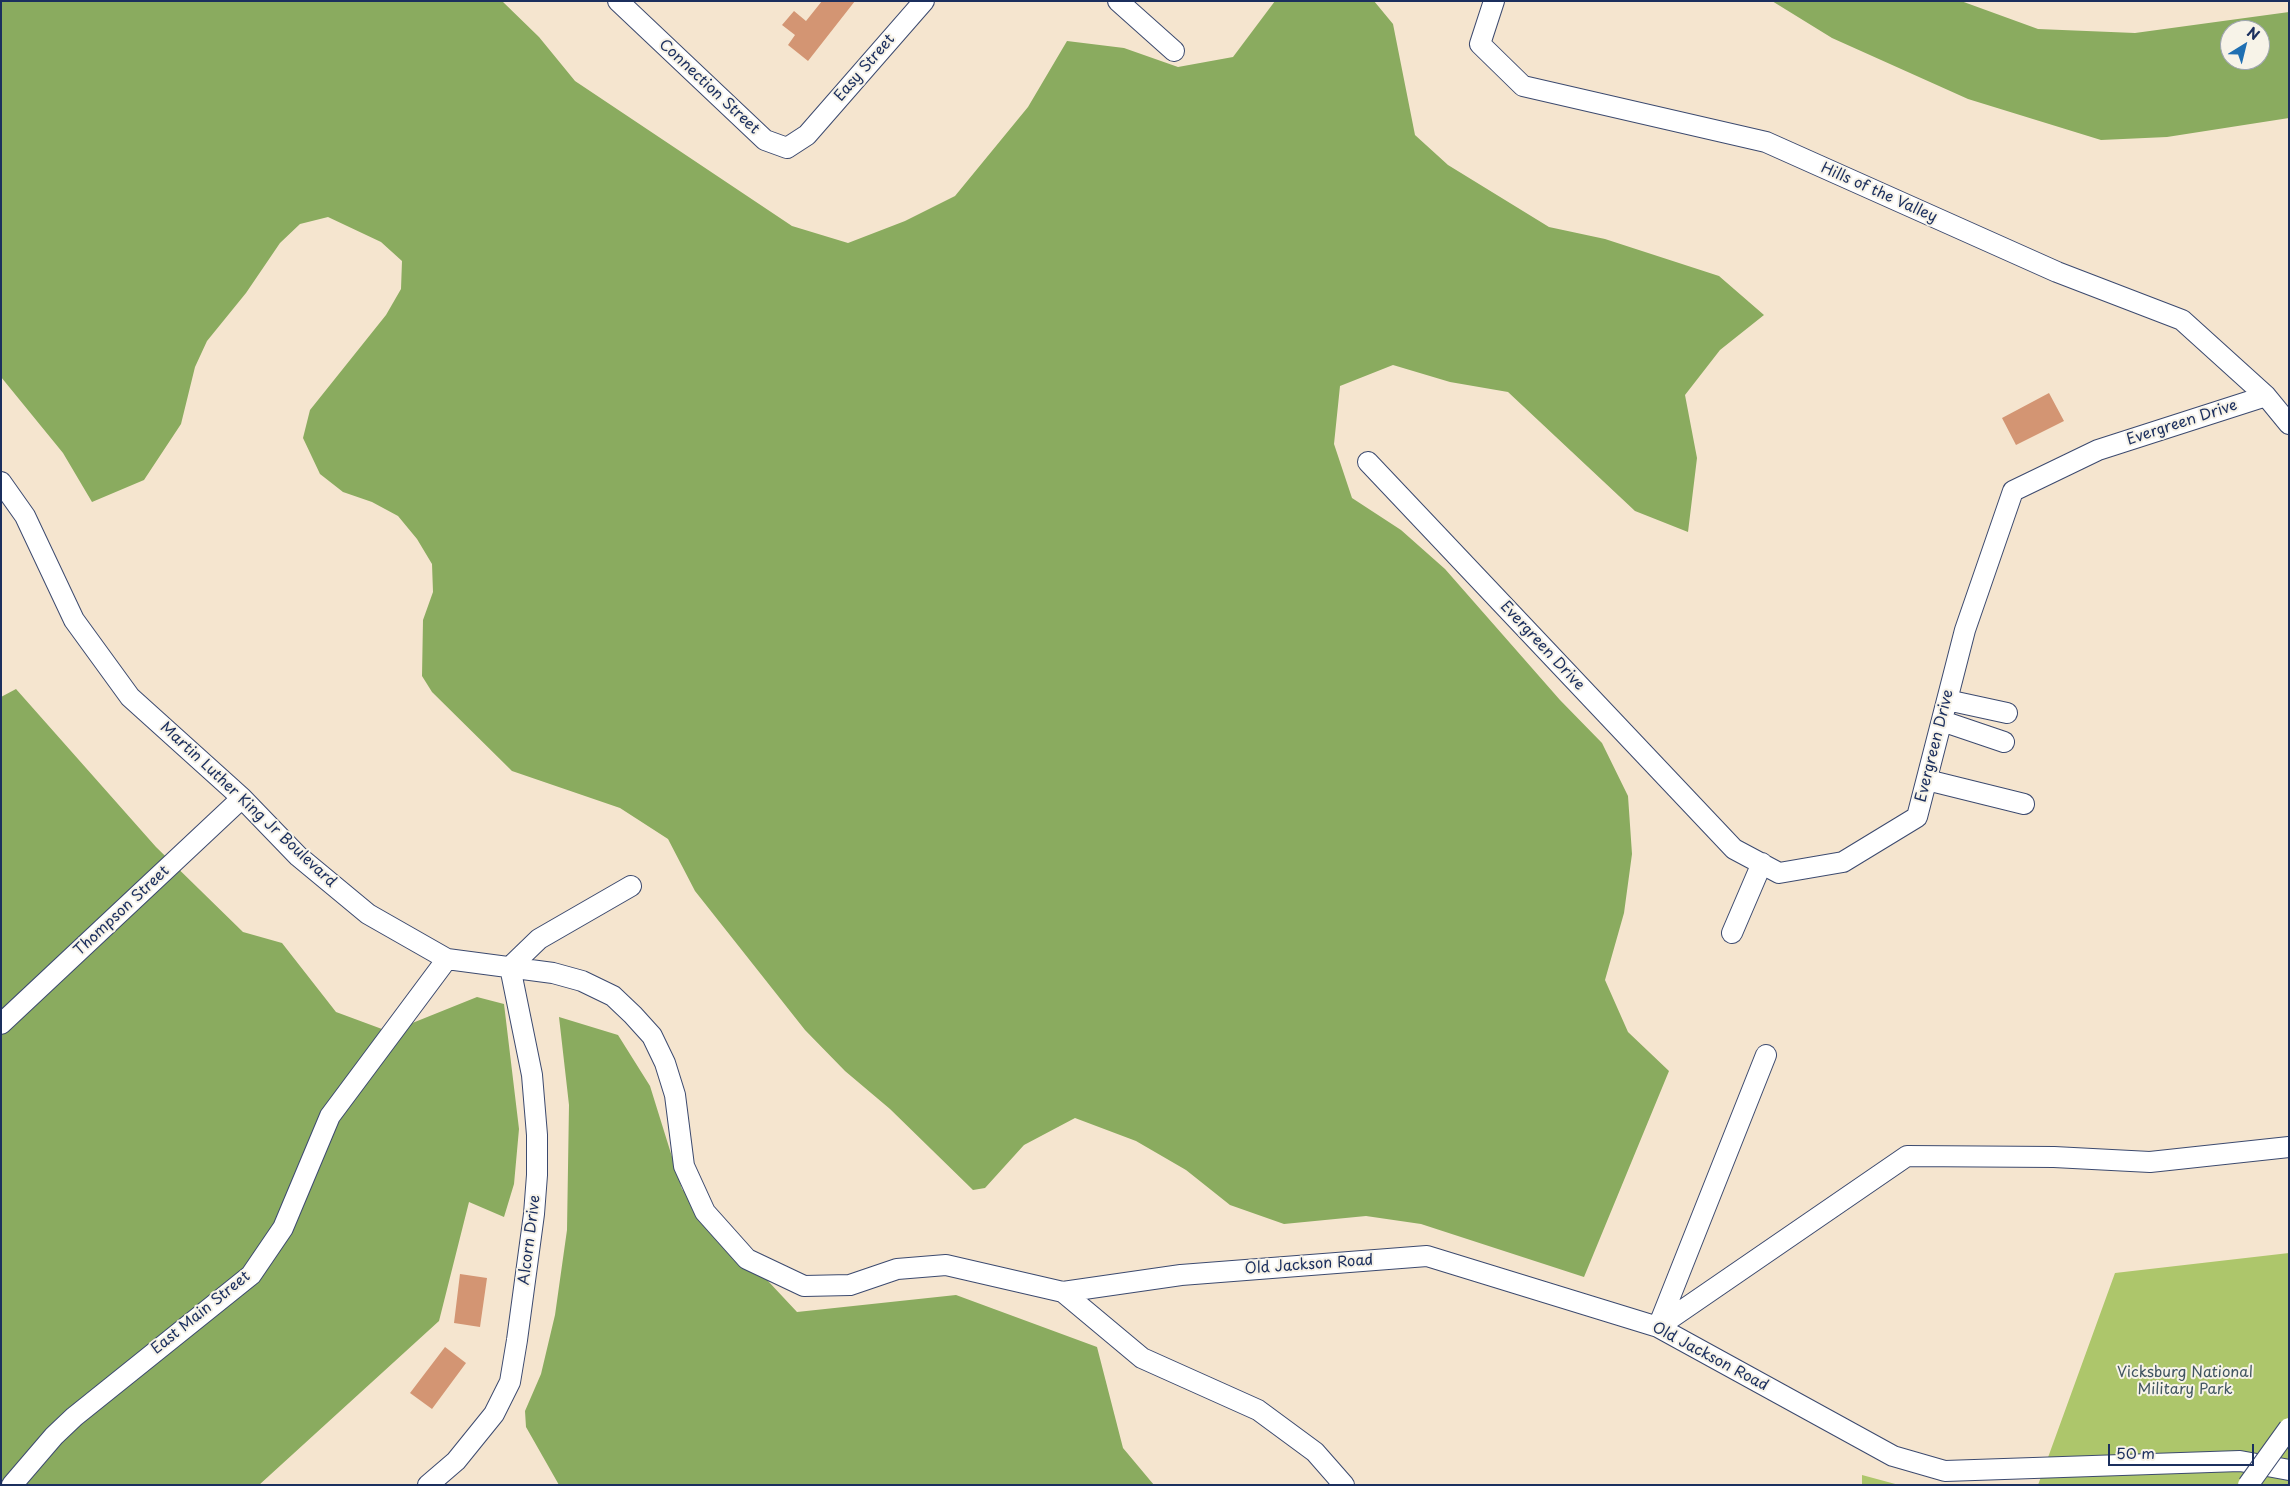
<!DOCTYPE html>
<html>
<head>
<meta charset="utf-8">
<style>
  body { margin:0 }
  #map { position:relative; width:2290px; height:1486px; overflow:hidden; background:#f5e5cf; font-family:"Playpen Sans",sans-serif }
  canvas { display:block }
  .frame { position:absolute; inset:0; border:2px solid #1b2f5e; pointer-events:none }
  .north { position:absolute; left:2220px; top:20px; width:50px; height:50px; box-sizing:border-box; background:#f7f3e8; border:1px solid #9fa5b1; border-radius:50%; rotate:36deg; font-size:14px; font-weight:700; line-height:20px; text-align:center; color:#1b2f5e }
  .north::after { content:''; display:block; margin:auto; width:18px; height:22px; background:#1f6fb2; clip-path:polygon(50% 0,100% 100%,50% 72%,0 100%) }
  .scale { position:absolute; left:2108px; top:1444px; width:146px; height:22px; box-sizing:border-box; border:2px solid #1b2f5e; border-top:0; padding-left:6px; font-size:15px; line-height:18px; white-space:nowrap; color:#1b2f5e; -webkit-text-stroke:4px #f7f3e8; paint-order:stroke }
</style>
</head>
<body>
<div id="map">
<canvas width="2290" height="1486"></canvas>
<div class="frame"></div>
<div class="north">N</div>
<div class="scale">50 m</div>
</div>
<script>
const c = document.querySelector('canvas').getContext('2d');
c.lineJoin = 'round';
function paint(path, color) { c.fillStyle = color; c.fill(path, 'evenodd'); }
const poly = rows => new Path2D(rows.map(r => 'M' + r).join(''));
function trace(path, color, width, dash) { c.strokeStyle = color; c.lineWidth = width; c.lineCap = dash ? 'butt' : 'round'; c.setLineDash(dash || []); c.stroke(path); }
function label(font, color, halo, rows, align = 'center') {
  c.font = font + ' "Playpen Sans",sans-serif'; c.lineWidth = 4; c.setLineDash([]); c.textBaseline = 'middle'; c.strokeStyle = halo; c.fillStyle = color; for (const [text, x, y, turn = 0] of rows) {
    c.save(); c.translate(x, y); c.rotate((+turn || 0) * Math.PI / 180); c.textAlign = isNaN(turn) ? turn : align; if (halo) c.strokeText(text, 0, 0); c.fillText(text, 0, 0); c.restore();
  }
}
const green = poly([
  [2289,1253,2289,1485,2038,1485,2115,1273],
  [1862,1475,1899,1485,1862,1485]
]);
const forest = poly([
  [1,1,502,1,539,37,575,81,792,226,848,243,905,221,955,196,1028,107,1067,41,1124,48,1178,67,1233,57,1275,1,1374,1,1393,24,1415,135,1448,165,1549,227,1605,239,1719,276,1764,315,1720,350,1685,395,1697,458,1688,532,1635,511,1508,392,1450,382,1393,365,1340,386,1334,444,1352,498,1401,530,1445,569,1560,700,1602,743,1628,796,1632,854,1624,913,1605,980,1628,1032,1669,1071,1584,1277,1421,1224,1366,1216,1284,1224,1230,1205,1186,1170,1136,1141,1075,1118,1024,1145,985,1188,973,1190,890,1109,845,1071,805,1030,695,891,668,839,620,808,512,771,432,692,422,676,423,620,433,592,432,564,417,539,398,516,372,502,343,492,320,474,303,438,310,410,386,315,401,289,402,261,381,242,328,217,300,224,280,243,246,293,207,341,195,367,181,424,144,480,92,502,63,453,1,377],
  [1772,1,1961,1,2038,29,2135,33,2289,12,2289,118,2167,137,2101,140,1968,99,1832,38],
  [2230,30,2260,30,2260,60,2230,60],
  [16,689,156,847,243,932,282,943,336,1012,390,1032,477,997,504,1004,519,1129,514,1184,504,1217,469,1202,439,1321,259,1485,1,1485,1,697],
  [559,1017,618,1035,650,1086,682,1189,797,1312,956,1295,1097,1347,1123,1448,1154,1485,559,1485,526,1427,525,1411,541,1374,555,1315,567,1230,569,1105]
]);
const building = poly([
  [822,1,855,1,808,61,788,45,795,35,782,25,794,11,806,21],
  [2049,393,2064,421,2016,445,2002,418],
  [460,1274,487,1278,480,1327,454,1323],
  [445,1347,466,1363,432,1409,410,1393]
]);
const minor = poly([
  [618,1,765,140,787,148,807,135,924,1],
  [1118,1,1174,51],
  [1494,1,1480,44,1523,86,1766,142,2057,272,2182,320,2266,396,2289,424],
  [1368,462,1734,849,1779,873,1843,862,1917,817,1965,630,2013,491,2098,450,2266,396],
  [1,482,25,516,74,620,130,697,242,798,298,856,368,914,447,959,553,973,582,981,613,996,633,1015,652,1036,665,1063,675,1095,684,1166,705,1212,747,1259,804,1286,850,1285,897,1269,946,1265,1063,1292,1142,1358,1258,1410,1315,1452,1344,1485],
  [1947,700,2007,713],
  [1942,721,2004,742],
  [1927,780,2024,804],
  [1732,933,1762,863],
  [1,1024,242,798],
  [1063,1292,1181,1275,1427,1256,1658,1327,1893,1456,1945,1471,2240,1461,2289,1470],
  [1658,1327,1907,1156,2054,1157,2150,1162,2289,1147],
  [1658,1327,1766,1055],
  [12,1485,54,1436,74,1417,251,1275,283,1228,330,1116,447,959],
  [428,1485,456,1461,494,1414,510,1382,517,1340,534,1214,537,1175,537,1135,532,1075,510,967,539,939,631,886]
]);
const minorBridge = poly([
  [2248,1485,2289,1428]
]);
const streetNames = [
  ["Easy Street",865,68,-49],
  ["Connection Street",709,87,43],
  ["Hills of the Valley",1879,193,24],
  ["Evergreen Drive",2182,423,-18],
  ["Evergreen Drive",1542,646,47],
  ["Evergreen Drive",1935,746,-76],
  ["Martin Luther King Jr Boulevard",248,805,43],
  ["Thompson Street",122,911,-43],
  ["Alcorn Drive",530,1240,-83],
  ["Old Jackson Road",1309,1265,-4],
  ["East Main Street",201,1313,-39],
  ["Old Jackson Road",1710,1357,28]
];
const parkNames = [
  ["Vicksburg National",2185,1373],
  ["Military Park",2185,1390]
];
paint(green, '#adc66b');
paint(forest, '#8aab5f');
paint(building, '#d39573');
trace(minor, '#3c4a6f', 22);
trace(minor, '#fff', 20);
trace(minorBridge, '#3c4a6f', 22, []);
trace(minorBridge, '#fff', 20);
label('15px', '#1b2f5e', '#f7f3e8', streetNames);
label('15px', '#405561', '#f7f3e8', parkNames);
</script>
</body>
</html>
